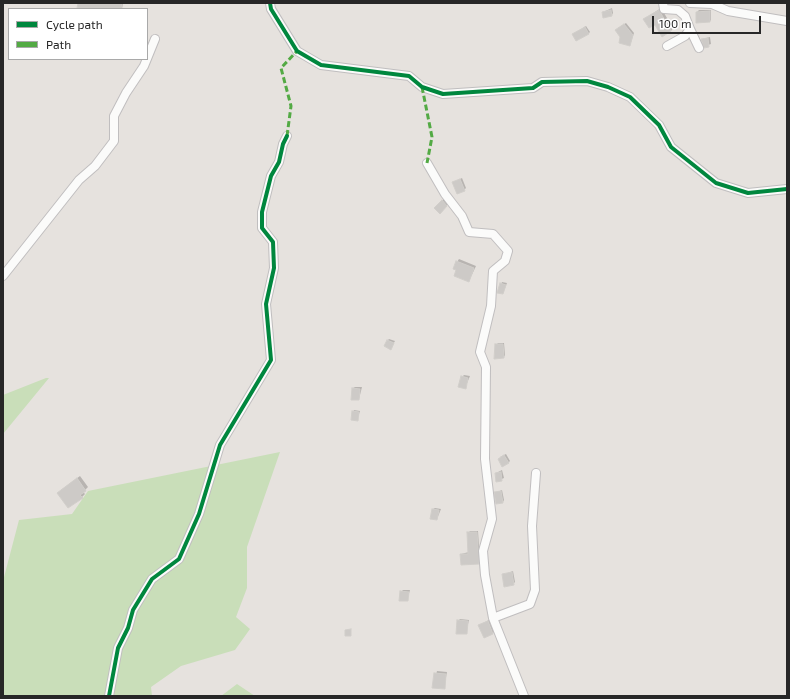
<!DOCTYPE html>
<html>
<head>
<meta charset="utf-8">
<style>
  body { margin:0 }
  #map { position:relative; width:790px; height:699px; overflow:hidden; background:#e6e2de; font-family:"Exo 2",sans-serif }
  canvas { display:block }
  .frame { position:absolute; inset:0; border:4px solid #272727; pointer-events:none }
  .legend { position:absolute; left:8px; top:8px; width:140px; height:52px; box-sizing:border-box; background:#fff; border:1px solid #a9a9a9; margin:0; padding:5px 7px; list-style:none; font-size:12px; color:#272727 }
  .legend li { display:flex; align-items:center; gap:8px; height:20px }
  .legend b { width:20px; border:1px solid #a9a9a9 }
  .scale { position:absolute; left:652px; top:16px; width:109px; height:18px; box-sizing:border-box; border:2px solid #272727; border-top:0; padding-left:5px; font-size:12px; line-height:14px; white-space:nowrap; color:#272727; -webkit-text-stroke:3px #fff; paint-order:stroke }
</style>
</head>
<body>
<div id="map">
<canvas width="790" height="699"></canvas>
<div class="frame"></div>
<ul class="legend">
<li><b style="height:5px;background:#00873e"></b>Cycle path</li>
<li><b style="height:5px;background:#53aa44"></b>Path</li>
</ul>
<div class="scale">100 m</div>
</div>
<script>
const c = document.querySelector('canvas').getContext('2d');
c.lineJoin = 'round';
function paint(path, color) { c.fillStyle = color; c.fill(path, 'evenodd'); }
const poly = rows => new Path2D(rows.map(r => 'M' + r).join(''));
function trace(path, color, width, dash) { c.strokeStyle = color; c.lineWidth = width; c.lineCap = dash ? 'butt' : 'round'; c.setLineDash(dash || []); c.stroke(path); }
const green = poly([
  [46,378,49,378,3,434,3,395],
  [280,452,247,547,247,588,236,617,250,629,235,650,181,666,151,687,152,696,3,696,3,581,19,520,72,514,88,491],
  [237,684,255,696,221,696]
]);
const shadow = poly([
  [79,3,123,3,122,9,88,9,78,8],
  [612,8,613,13,612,15,603,12],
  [661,8,673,28,671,31,644,19],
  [699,10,711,10,711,20,710,21,697,12],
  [626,23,634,33,630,45,621,37,618,28],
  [586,26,590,32,588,34,575,33],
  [710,37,711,44,705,46,702,39],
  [462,178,466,188,464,190,454,182],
  [444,199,448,204,440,213,435,208],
  [459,259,476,266,469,281,458,270,457,262],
  [502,282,507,283,503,293,501,284],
  [389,339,395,341,391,348,388,340],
  [498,343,504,343,505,355,504,357,496,345],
  [464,375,470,376,465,388,462,377],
  [355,387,362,387,359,399,353,388],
  [354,410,360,411,357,420,353,412],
  [506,454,510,461,508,463,500,457],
  [502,470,504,478,497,481,496,473],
  [80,476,88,487,83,492,85,494,82,497,61,490],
  [502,490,504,500,503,502,495,493],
  [435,508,441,509,437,519,433,509],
  [470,531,478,531,480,561,478,563,461,554,469,552,468,533],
  [513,571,515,582,513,584,503,575],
  [403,590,410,590,407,600,401,592],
  [460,619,469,620,466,633,458,621],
  [489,620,494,632,493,633,479,625],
  [437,671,447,672,444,688,433,687]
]);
const building = poly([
  [78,3,122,3,121,9,77,8,78,3],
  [611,10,612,16,603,18,602,12,611,10],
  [659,10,671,31,662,37,655,25,649,28,643,19,659,10],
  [710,11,710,22,696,23,696,12,710,11],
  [624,24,633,35,630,46,619,43,620,37,615,30,624,24],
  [585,27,589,34,576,41,572,34,585,27],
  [708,38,709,47,704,48,701,39,708,38],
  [460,179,465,191,457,194,452,182,460,179],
  [442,200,447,206,440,214,434,208,442,200],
  [456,261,474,268,469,282,454,276,456,270,453,269,456,261],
  [500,283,506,285,503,294,497,293,500,283],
  [387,340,394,343,391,350,384,346,387,340],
  [495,344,503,344,504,358,494,359,495,344],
  [461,376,468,378,466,389,458,387,461,376],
  [352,388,360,389,359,400,351,400,352,388],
  [352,411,359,412,358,421,351,420,352,411],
  [504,455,509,463,502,467,498,459,504,455],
  [501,472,502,481,496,482,495,473,501,472],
  [77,478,86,491,80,495,83,498,68,508,57,493,77,478],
  [501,491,503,503,496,504,494,492,501,491],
  [432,509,439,510,437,520,430,519,432,509],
  [467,532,477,532,479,564,461,565,460,554,468,554,467,532],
  [512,572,514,585,504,587,502,574,512,572],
  [400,591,409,592,408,601,399,601,400,591],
  [457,620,468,621,467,634,456,634,457,620],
  [488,621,493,634,484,638,478,625,488,621],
  [351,629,351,636,345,636,345,630,351,629],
  [434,673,446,674,445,689,432,688,434,673]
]);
const street = poly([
  [270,3,271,9,297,51,321,65,409,76,422,87,443,94,533,88,542,82,587,81,608,87,630,97,659,125,671,147,716,183,748,193,787,189],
  [663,3,664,9,678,10,685,16,690,29,685,36,667,46],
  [690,3,712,4,728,11,787,21],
  [690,29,699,48],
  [427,163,445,194,462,216,469,232,493,234,508,251,505,261,493,271,491,306,480,352,486,367,485,459,492,519,483,551,485,575,493,618,524,696],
  [3,276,79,180,95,166,114,141,114,116,126,93,144,66,155,39],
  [493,618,530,604,535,590,532,526,536,473],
  [109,696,118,648,128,628,133,610,152,579,179,559,199,514,220,445,271,360,266,304,274,268,273,242,262,228,262,212,271,176,279,162,283,144,287,136]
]);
const quiet = poly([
  [422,87,432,137,427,163],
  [287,136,291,106,281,68,297,51]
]);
const cycleway = poly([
  [270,3,271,9,297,51,321,65,409,76,422,87,443,94,533,88,542,82,587,81,608,87,630,97,659,125,671,147,716,183,748,193,787,189],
  [109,696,118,648,128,628,133,610,152,579,179,559,199,514,220,445,271,360,266,304,274,268,273,242,262,228,262,212,271,176,279,162,283,144,287,136]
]);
paint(green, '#c9deb9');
paint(shadow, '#0003');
paint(building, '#cdcac7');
trace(building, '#d1ceca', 1);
trace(street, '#c0bebf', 10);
trace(street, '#fbfbfa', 8);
trace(quiet, '#53aa44', 3, [6, 3]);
trace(cycleway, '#00873e', 4);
</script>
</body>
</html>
